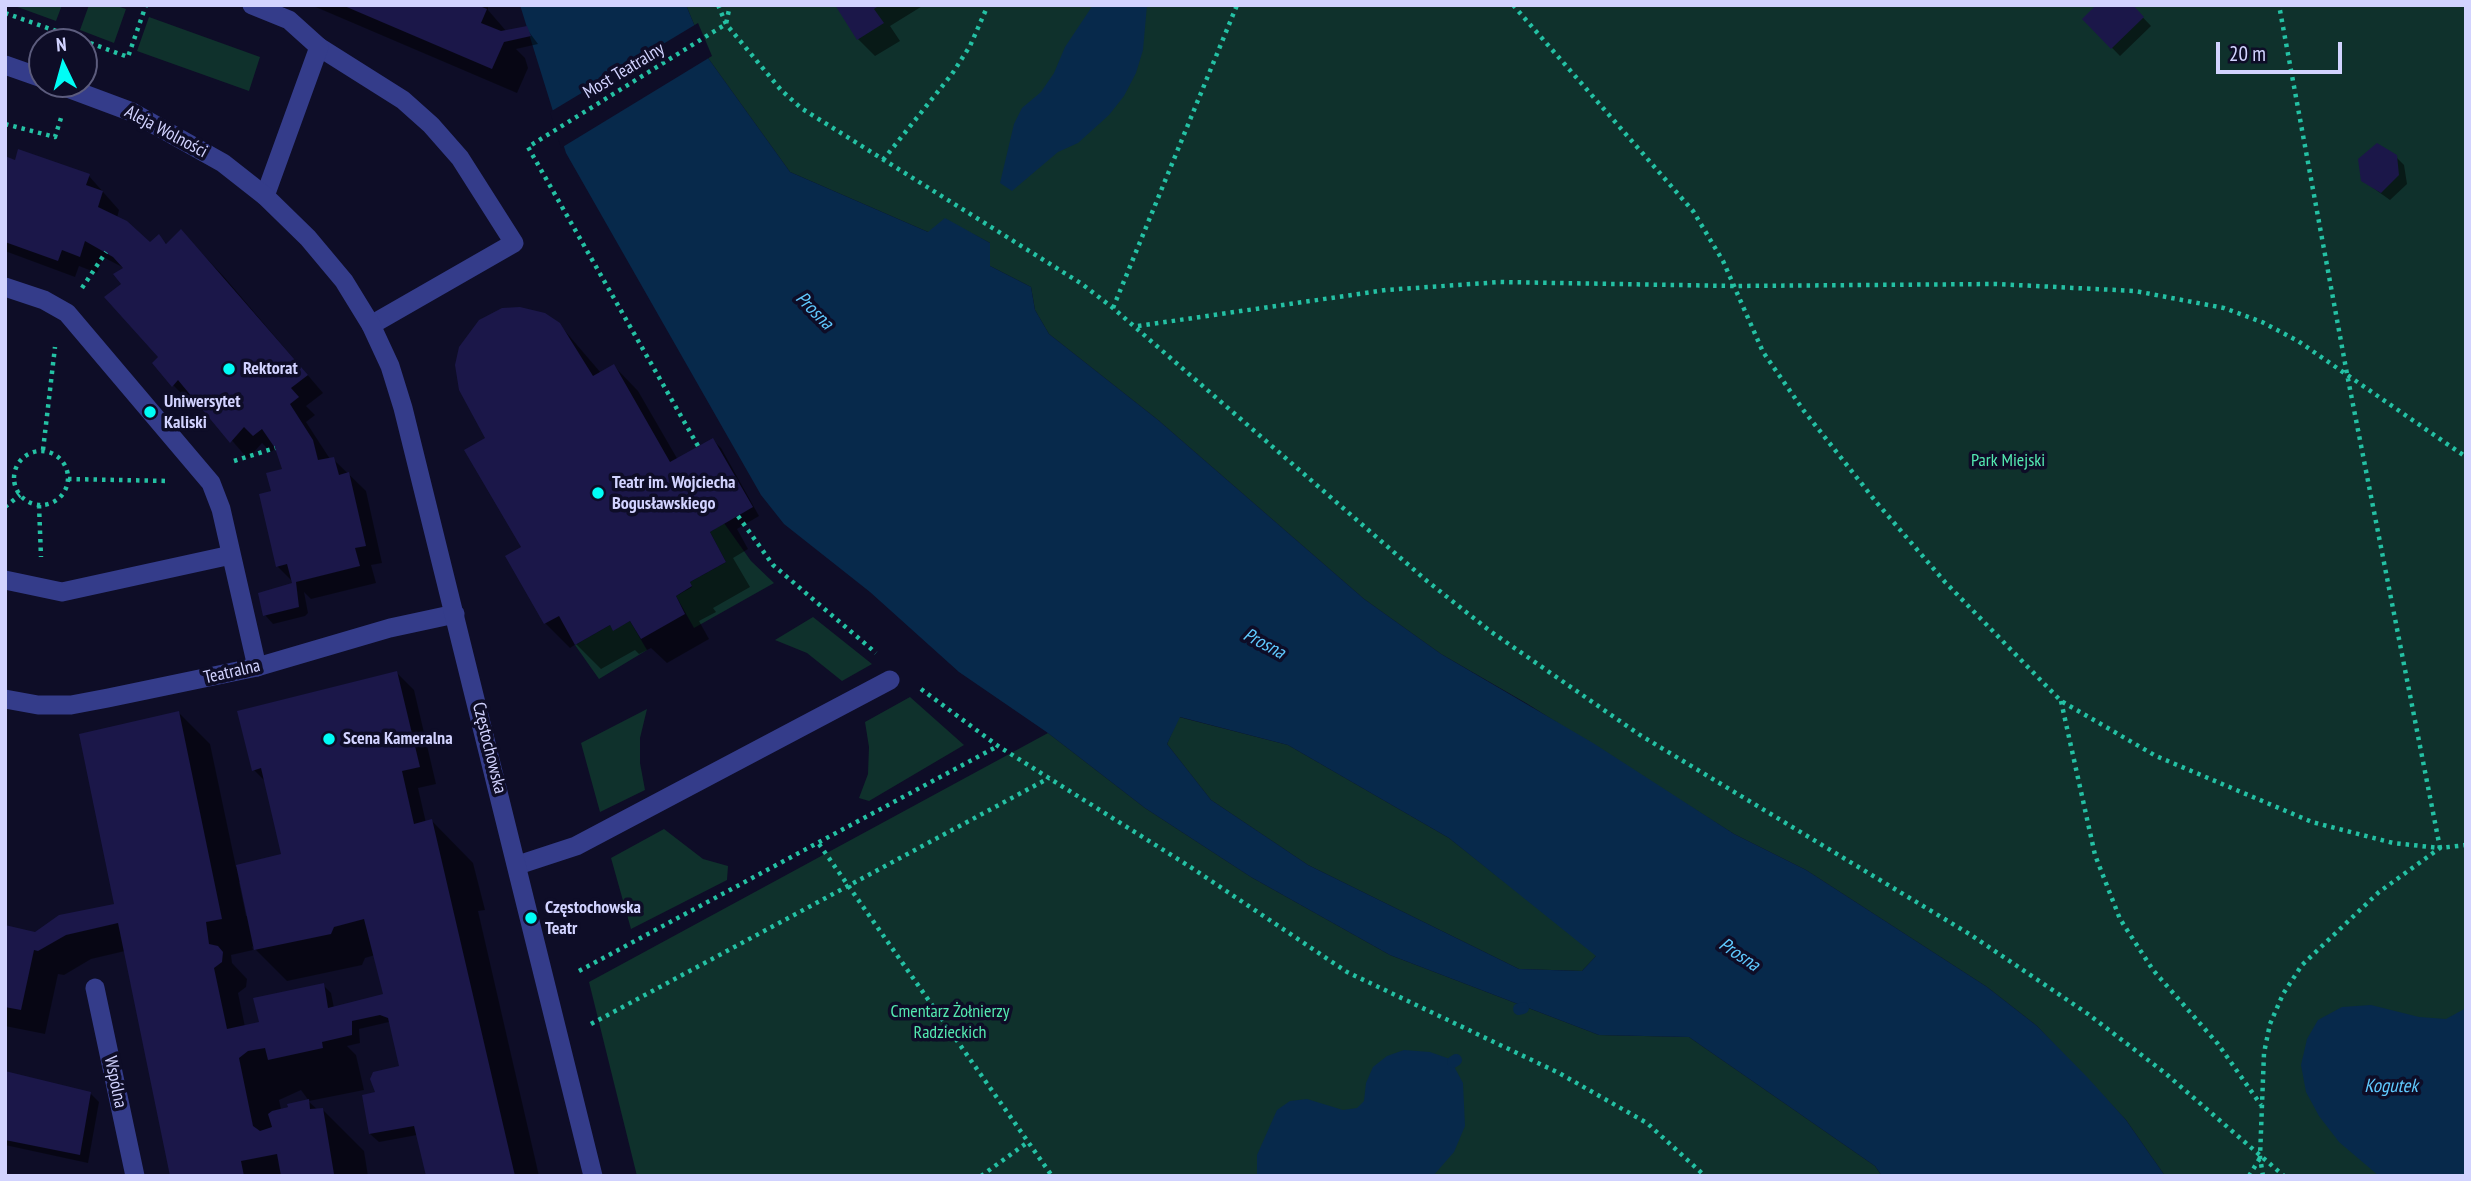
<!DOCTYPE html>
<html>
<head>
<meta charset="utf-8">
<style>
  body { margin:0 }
  #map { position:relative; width:2471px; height:1181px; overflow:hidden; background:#0e0d27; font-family:"PT Sans Narrow",sans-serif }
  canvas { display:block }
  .frame { position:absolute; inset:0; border:7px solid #d2d3ff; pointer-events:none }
  .north { position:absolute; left:28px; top:28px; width:70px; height:70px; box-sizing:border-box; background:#0e0d27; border:2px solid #5c5c7d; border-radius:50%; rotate:355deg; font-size:19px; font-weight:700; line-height:28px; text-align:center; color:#d2d3ff }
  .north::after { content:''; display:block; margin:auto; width:24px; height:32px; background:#00fdf6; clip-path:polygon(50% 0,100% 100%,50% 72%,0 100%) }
  .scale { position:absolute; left:2216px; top:42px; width:126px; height:32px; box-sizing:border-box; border:4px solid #d2d3ff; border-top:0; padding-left:9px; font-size:21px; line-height:24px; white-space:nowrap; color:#d2d3ff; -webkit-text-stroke:5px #0e0d27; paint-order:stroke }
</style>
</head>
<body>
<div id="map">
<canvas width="2471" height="1181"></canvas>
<div class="frame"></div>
<div class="north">N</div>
<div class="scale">20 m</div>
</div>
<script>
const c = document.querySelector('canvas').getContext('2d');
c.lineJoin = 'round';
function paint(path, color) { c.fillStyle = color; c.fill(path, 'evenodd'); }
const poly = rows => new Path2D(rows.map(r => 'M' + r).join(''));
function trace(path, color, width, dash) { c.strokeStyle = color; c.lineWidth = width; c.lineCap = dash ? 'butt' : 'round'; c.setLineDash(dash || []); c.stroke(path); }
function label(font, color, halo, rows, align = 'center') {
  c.font = font + ' "PT Sans Narrow",sans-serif'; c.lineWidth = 7; c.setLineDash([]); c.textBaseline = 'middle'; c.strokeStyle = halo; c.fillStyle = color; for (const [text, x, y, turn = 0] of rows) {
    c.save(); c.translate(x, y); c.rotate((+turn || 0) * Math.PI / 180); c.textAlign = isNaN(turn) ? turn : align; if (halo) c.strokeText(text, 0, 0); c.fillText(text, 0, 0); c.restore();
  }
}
const green = poly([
  [12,5,62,5,56,21],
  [89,5,114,5,126,9,114,43,80,30],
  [686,5,2466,5,2466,1176,2165,1176,2126,1120,2037,1026,1987,987,1806,870,1734,834,1526,703,1441,654,1364,599,1158,420,1049,334,1035,310,1031,287,990,266,990,243,969,232,928,232,790,172,708,58],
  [149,17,260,57,249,91,137,51],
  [724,523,751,561,774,583,694,628,676,596,692,587,690,582,726,562,710,532],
  [813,617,872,664,842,681,807,653,775,640],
  [630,621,647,650,599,679,575,645,610,625,613,630],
  [910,697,964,745,869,801,859,798,868,774,869,747,865,722],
  [647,709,640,738,640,763,645,790,600,812,581,743],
  [1179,717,1288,745,1449,838,1597,955,1582,971,1519,969,1308,865,1211,800,1167,744],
  [1048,733,1145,808,1251,877,1390,955,1599,1035,1689,1037,1875,1166,1882,1176,637,1176,589,982],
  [664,829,703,859,728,866,727,880,631,929,611,858]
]);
const water = poly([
  [520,5,686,5,708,58,790,172,928,232,945,218,990,243,990,266,1031,287,1035,310,1049,334,1158,420,1364,599,1441,654,1593,743,1734,834,1806,870,1987,987,2037,1026,2088,1078,2126,1120,2165,1176,1882,1176,1875,1166,1689,1037,1599,1035,1390,955,1251,877,1145,808,1048,733,959,672,870,592,784,524,761,495,566,153],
  [1180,717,1288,745,1449,838,1596,956,1582,971,1519,969,1308,865,1211,800,1167,744],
  [1093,5,1147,5,1143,50,1136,73,1124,96,1109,115,1078,143,1058,152,1012,191,1000,183,1014,124,1022,108,1041,92,1054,73,1065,47],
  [2371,1005,2419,1017,2446,1019,2466,1008,2466,1176,2379,1176,2339,1142,2319,1116,2306,1092,2301,1065,2307,1039,2318,1020,2342,1007],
  [1404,1050,1430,1052,1450,1059,1463,1083,1465,1126,1454,1152,1433,1176,1257,1176,1257,1155,1277,1110,1290,1101,1307,1099,1343,1110,1357,1108,1364,1101,1366,1083,1373,1067,1387,1056]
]);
const pier = poly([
  [698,23,712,56,561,148,550,112]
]);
const shadow = poly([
  [311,5,488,5,488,10,507,32,526,28,538,44,516,49,525,58,528,68,517,93],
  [837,5,924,5,890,26,900,41,875,56,858,39],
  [2131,5,2151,26,2120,56,2084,19],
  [2396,157,2404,165,2407,184,2390,200,2362,180],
  [5,158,89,176,119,210,117,218,150,244,159,237,168,245,181,231,225,278,323,393,306,406,315,415,306,422,330,459,333,459,366,491,382,563,371,565,376,583,311,599,304,592,308,613,305,616,273,624,265,615,295,584,277,566,273,492,284,470,276,448,271,452,262,443,248,459,195,398,190,402,173,385,126,269,103,257,97,273,79,266,75,277,5,251],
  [559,324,601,373,614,366,638,391,678,460,713,440,721,448,759,516,737,529,748,549,733,558,750,587,713,608,716,612,699,621,709,639,667,663,651,648,639,654,635,650,601,669,576,644,570,648,545,623,487,439],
  [397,673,414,690,436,784,418,788,426,823,432,821,473,863,485,910,478,911,539,1176,427,1176,417,1135,379,1142,370,1134,380,1094,402,1067,389,1022,359,1029,360,1043,347,1046,356,1055,364,1090,309,1101,301,1090,279,1100,281,1109,308,1101,318,1110,322,1109,364,1151,368,1176,172,1176,125,951,91,959,64,975,58,974,45,1034,5,1026,5,927,35,934,117,909,179,713,210,744,236,867,285,855,266,782,254,770],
  [242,881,252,914,246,916,239,882],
  [252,946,287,981,362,965,365,958,375,955,384,995,334,1008,331,993,323,985,263,1024,245,1027,238,993,246,987,247,979,232,963,231,955,253,950],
  [5,1074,91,1094,99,1102,88,1163,5,1145]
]);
const stream = poly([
  [1519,1009,1523,1008],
  [1453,1062,1456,1060]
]);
const building = poly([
  [342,5,477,5,487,9,481,23,501,31,527,26,531,36,504,42,492,69],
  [835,5,880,5,874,9,884,23,857,40],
  [2096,5,2133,5,2144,17,2111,49,2082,19],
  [2377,143,2397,155,2399,175,2381,193,2361,181,2358,159],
  [18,149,90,174,86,185,103,191,98,207,127,221,150,242,159,234,166,244,181,229,308,375,291,388,299,397,290,404,313,440,318,460,334,457,339,475,349,472,366,546,355,548,360,566,296,582,299,607,263,616,258,593,292,583,287,564,276,567,259,494,271,491,266,473,282,469,275,448,262,429,253,436,244,427,230,443,178,380,172,387,152,363,158,357,104,297,121,284,113,274,123,268,113,257,85,241,80,257,62,250,58,261,5,242,5,156,15,160],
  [520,307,545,313,560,323,593,376,614,364,670,462,713,438,753,507,710,532,726,562,690,582,692,586,676,596,685,614,641,639,630,621,613,631,610,625,575,645,559,616,544,624,505,556,521,547,464,450,485,438,459,390,455,365,459,347,479,320,502,308],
  [397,671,420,767,402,771,414,824,432,819,515,1176,426,1176,414,1126,369,1134,362,1095,375,1092,370,1079,373,1072,399,1066,388,1018,380,1015,352,1021,352,1035,322,1042,323,1048,268,1060,265,1048,248,1051,239,1058,253,1126,260,1131,272,1127,268,1114,272,1111,288,1107,287,1104,309,1099,310,1109,323,1108,334,1174,281,1176,277,1154,241,1161,244,1176,170,1176,118,923,66,935,38,951,34,950,21,1010,5,1007,5,925,35,932,59,915,114,904,79,734,179,711,222,919,206,922,209,944,218,946,223,952,222,962,214,968,227,1029,259,1022,253,998,324,983,328,1008,383,994,364,919,334,927,331,934,254,950,236,865,281,854,261,768,252,771,237,711],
  [5,1071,91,1092,80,1155,5,1140]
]);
const path = poly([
  [718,5,726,24,781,90,801,108,1082,284,1113,308,1427,581,1490,631,1640,735,1971,935,2088,1014,2165,1073,2284,1176],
  [1513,5,1693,211,1723,261,1763,352,1804,411,1877,503,1945,582,2061,701,2156,756,2312,822,2393,843,2440,848,2347,374,2279,5],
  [5,13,90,43,84,58],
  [90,43,128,57,146,5],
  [5,124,55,137,61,118],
  [883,160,952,74,970,46,988,5],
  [82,288,106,252],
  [1113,308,1237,5],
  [1138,326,1386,290,1500,282,1734,286,1996,284,2135,291,2224,308,2262,322,2298,341,2466,457],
  [698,446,528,147,726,24,730,5],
  [43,450,55,347],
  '14 478a27 27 0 1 1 54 0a27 27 0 1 1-54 0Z',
  [234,461,275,448],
  [68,479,168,481],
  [39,505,41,557],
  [5,507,20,495],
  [738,516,773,565,876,653],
  [921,689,998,746,1192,868,1347,972,1559,1073,1647,1123,1705,1176],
  [2061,701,2095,855,2120,919,2153,970,2218,1044,2261,1105],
  [819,844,1052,1176],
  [579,971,998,746],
  [591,1024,1049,778],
  [981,1176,1028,1142],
  [2249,1176,2260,1158],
  [2263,1176,2260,1157,2264,1053,2270,1024,2283,994,2302,965,2379,892,2440,848,2466,845]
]);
const service = poly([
  [319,47,403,100,431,125,460,158,514,243,371,325],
  [5,287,44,300,67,313,211,483,221,509,257,667],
  [5,580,62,592,231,555],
  [518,865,576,846,890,680]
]);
const minor = poly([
  [252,5,289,20,319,47,265,196],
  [5,699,38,705,71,705,108,698,257,667,390,628,455,614],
  [95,988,135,1176]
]);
const tertiary = poly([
  [5,65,42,78],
  [57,84,132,112,223,163,265,196,308,238,344,281,371,325,390,366,403,408,593,1176]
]);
const markers = [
  [229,369,7,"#00fdf6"],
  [150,412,7,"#00fdf6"],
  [598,493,7,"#00fdf6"],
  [329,739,7,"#00fdf6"],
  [531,918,7,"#00fdf6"]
];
const streetNames = [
  ["Most Teatralny",624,71,-31],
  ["Aleja Wolności",166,132,28],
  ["Teatralna",232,672,-13],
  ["Częstochowska",489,748,76],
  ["Wspólna",115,1082,78]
];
const poiNames = [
  ["Rektorat",243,369],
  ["Uniwersytet",164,402],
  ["Kaliski",164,423],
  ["Teatr im. Wojciecha",612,483],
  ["Bogusławskiego",612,504],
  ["Scena Kameralna",343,739],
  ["Częstochowska",545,908],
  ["Teatr",545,929]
];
const parkNames = [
  ["Park Miejski",2008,461],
  ["Cmentarz Żołnierzy",950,1012],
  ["Radzieckich",950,1033]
];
const waterNames = [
  ["Prosna",814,311,45],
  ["Prosna",1264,644,28],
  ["Prosna",1739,955,34],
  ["Kogutek",2391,1087]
];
paint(green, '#0f312c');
paint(water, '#07294b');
paint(pier, '#0e0d27');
paint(shadow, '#0007');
trace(stream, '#07294b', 12);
paint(building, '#1b1749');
trace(path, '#24c1a4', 4.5, [3.5, 5]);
trace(service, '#343c8a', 19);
trace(minor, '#343c8a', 19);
trace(tertiary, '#343c8a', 19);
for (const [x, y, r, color] of markers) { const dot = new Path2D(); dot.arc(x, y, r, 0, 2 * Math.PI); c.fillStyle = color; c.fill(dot); trace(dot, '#0e0d27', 2.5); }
label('18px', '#d2d3ff', '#0e0d27', streetNames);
label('bold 18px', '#d2d3ff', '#0e0d27', poiNames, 'left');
label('18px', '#54eab1', '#0e0d27', parkNames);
label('italic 19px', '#60caff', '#0e0d27', waterNames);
</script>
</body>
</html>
